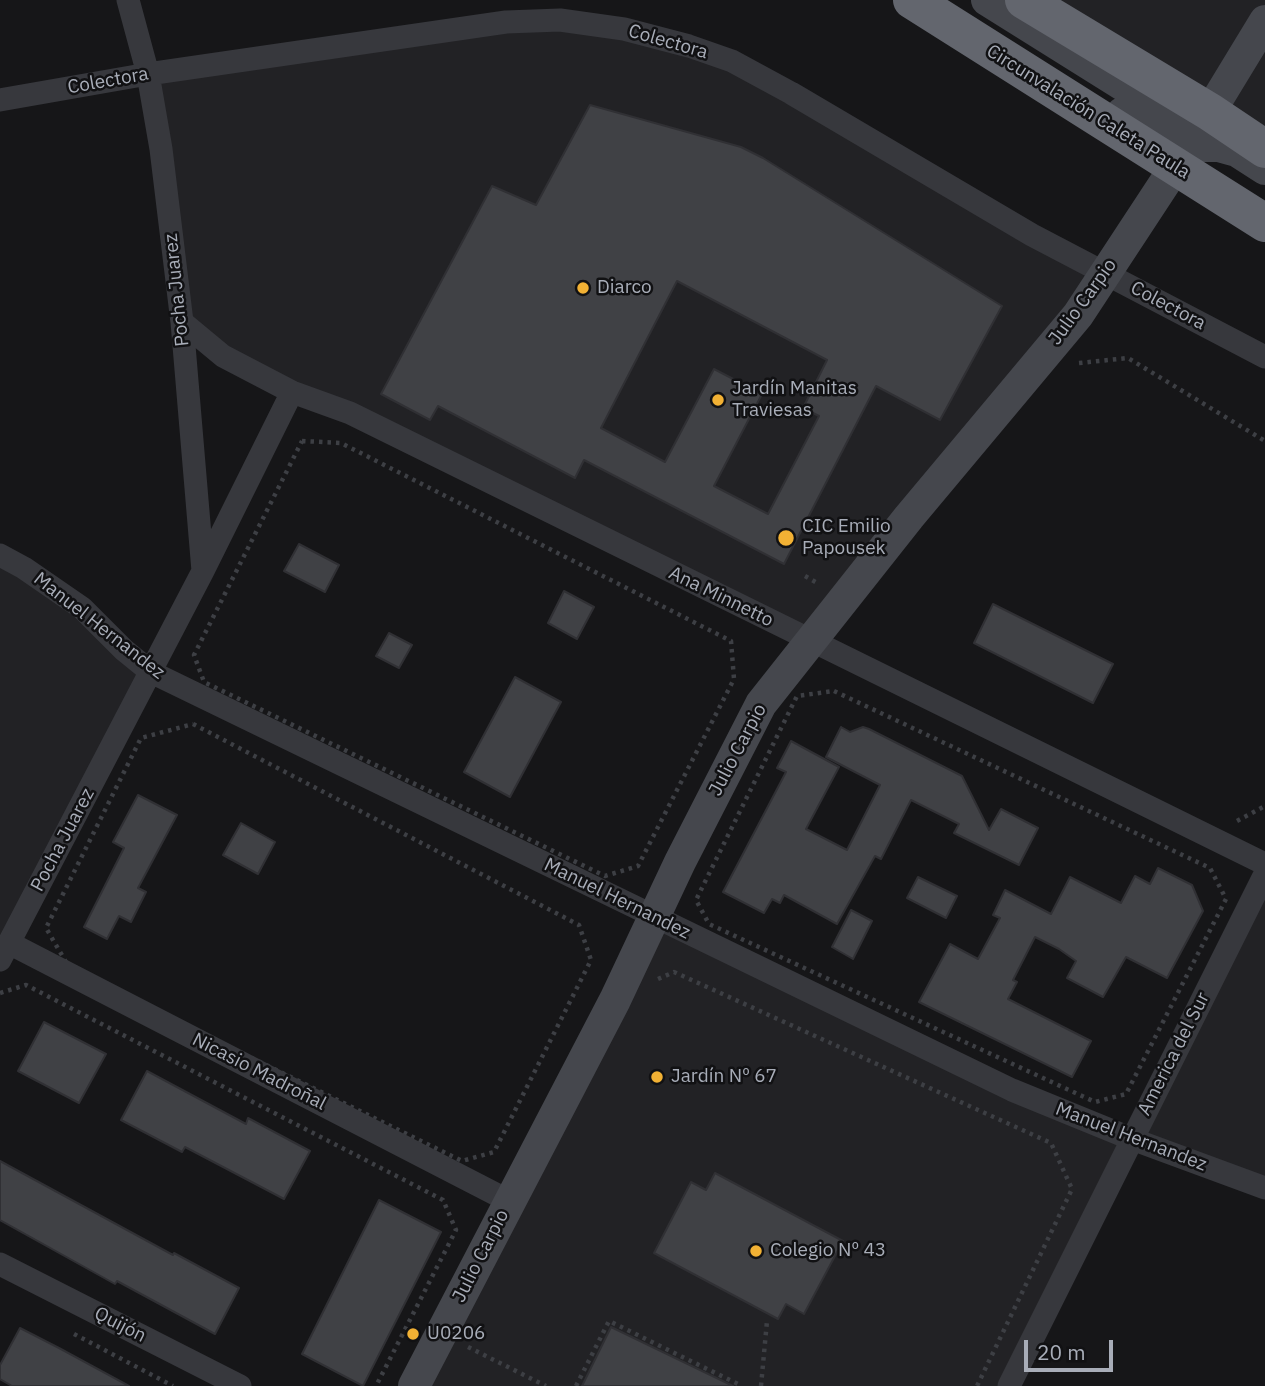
<!DOCTYPE html>
<html>
<head>
<meta charset="utf-8">
<style>
  body { margin:0 }
  #map { position:relative; width:1265px; height:1386px; overflow:hidden; background:#161618; font-family:"IBM Plex Sans",sans-serif }
  canvas { display:block }
  .scale { position:absolute; left:1024px; top:1340px; width:89px; height:32px; box-sizing:border-box; border:4px solid #a8adb8; border-top:0; padding-left:9px; font-size:21px; line-height:24px; white-space:nowrap; color:#a8adb8; -webkit-text-stroke:5px #111113; paint-order:stroke }
</style>
</head>
<body>
<div id="map">
<canvas width="1265" height="1386"></canvas>
<div class="scale">20 m</div>
</div>
<script>
const c = document.querySelector('canvas').getContext('2d');
c.lineJoin = 'round';
function paint(path, color) { c.fillStyle = color; c.fill(path, 'evenodd'); }
const poly = rows => new Path2D(rows.map(r => 'M' + r).join(''));
function trace(path, color, width, dash) { c.strokeStyle = color; c.lineWidth = width; c.lineCap = dash ? 'butt' : 'round'; c.setLineDash(dash || []); c.stroke(path); }
function label(font, color, halo, rows, align = 'center') {
  c.font = font + ' "IBM Plex Sans",sans-serif'; c.lineWidth = 5; c.setLineDash([]); c.textBaseline = 'middle'; c.strokeStyle = halo; c.fillStyle = color; for (const [text, x, y, turn = 0] of rows) {
    c.save(); c.translate(x, y); c.rotate((+turn || 0) * Math.PI / 180); c.textAlign = isNaN(turn) ? turn : align; if (halo) c.strokeText(text, 0, 0); c.fillText(text, 0, 0); c.restore();
  }
}
const built = poly([
  [1024,0,1265,0,1265,149],
  [506,22,689,46,1105,273,811,642,350,413,182,322,148,74],
  [0,555,151,672,0,959],
  [1265,874,1265,1188,1132,1139,1009,1386,414,1386,654,918,1131,1139]
]);
const building = poly([
  [590,105,741,147,763,158,1002,306,940,420,876,386,784,564,584,460,575,478,438,406,430,420,381,394,492,186,536,205,590,105],
  [677,281,827,360,803,408,819,416,768,514,714,486,762,394,714,369,665,462,601,428,677,281],
  [299,544,339,565,325,592,284,571,299,544],
  [564,591,594,607,577,639,548,623,564,591],
  [993,604,1113,664,1093,703,974,643,993,604],
  [389,633,412,645,399,668,376,656,389,633],
  [515,677,561,702,510,797,464,772,515,677],
  [841,727,850,732,863,727,869,729,962,776,989,830,1001,809,1038,828,1019,865,954,833,959,824,911,800,881,859,875,856,837,924,784,895,780,903,772,899,764,913,723,892,786,772,777,768,791,741,839,767,806,829,847,850,880,785,826,757,841,727],
  [138,795,177,815,138,888,146,892,131,922,119,916,107,939,84,927,124,848,113,842,138,795],
  [241,823,275,842,258,874,223,855,241,823],
  [1158,868,1192,885,1203,911,1167,978,1126,957,1103,997,1067,978,1076,961,1059,949,1035,937,1013,980,1017,982,1008,999,1091,1041,1072,1077,919,1002,950,944,978,959,1000,918,993,915,1005,890,1051,914,1070,877,1121,903,1135,876,1150,884,1158,868],
  [918,877,957,896,946,918,907,898,918,877],
  [851,910,872,921,853,959,832,947,851,910],
  [44,1022,106,1054,79,1103,18,1071,44,1022],
  [147,1071,246,1124,248,1118,310,1151,284,1199,185,1147,182,1152,121,1120,147,1071],
  [0,1161,173,1255,174,1253,239,1288,215,1334,117,1281,115,1284,0,1220,0,1161],
  [715,1173,843,1241,804,1314,786,1304,778,1319,654,1253,691,1182,706,1190,715,1173],
  [379,1200,441,1232,363,1386,302,1354,379,1200],
  [611,1327,733,1386,582,1386,611,1327],
  [20,1328,59,1348,129,1386,12,1386,0,1379,0,1365,20,1328]
]);
const path = poly([
  [1079,363,1128,358,1265,441],
  [302,441,341,443,731,641,734,679,638,866,605,876,204,682,194,655,302,441],
  [805,576,819,584],
  [834,691,1210,868,1226,899,1126,1094,1095,1102,709,924,696,900,797,696,834,691],
  [193,724,579,925,591,960,494,1152,462,1161,70,969,46,928,141,738,193,724],
  [1237,821,1265,806],
  [658,979,674,972,1051,1143,1072,1189,977,1386],
  [0,993,26,985,443,1200,456,1230,376,1386],
  [74,1334,173,1386],
  [468,1347,546,1386],
  [576,1386,609,1321,742,1386],
  [761,1386,767,1321]
]);
const street = poly([
  [128,0,148,74,161,149,182,322,203,571],
  [0,100,148,74,506,22,560,20,624,29,689,46,732,61,791,93,1032,235,1265,357],
  [182,322,223,356,292,392,350,413,1265,864],
  [0,555,24,568,82,608,124,650,151,672,1012,1090,1132,1139,1265,1188],
  [9,943,509,1201],
  [0,960,203,571,292,392],
  [0,1264,240,1386],
  [1009,1386,1265,874]
]);
const secondary = poly([
  [987,0,1150,102,1171,119,1186,138],
  [1122,113,1165,136,1199,131],
  [1189,146,1219,146,1237,151,1265,169],
  [414,1386,615,1000,680,862,761,704,909,517,1078,315,1189,146,1265,21]
]);
const highway = poly([
  [912,0,1265,223],
  [1024,0,1210,112,1265,149]
]);
const markers = [
  [583,288,7,"#f2b134"],
  [718,400,7,"#f2b134"],
  [786,538,9,"#f2b134"],
  [657,1077,7,"#f2b134"],
  [756,1251,7,"#f2b134"],
  [413,1334,7,"#f2b134"]
];
const streetNames = [
  ["Colectora",668,42,16],
  ["Colectora",108,81,-10],
  ["Circunvalación Caleta Paula",1088,112,32],
  ["Pocha Juarez",177,290,-96],
  ["Julio Carpio",1083,302,-54],
  ["Colectora",1168,306,28],
  ["Ana Minnetto",721,597,26],
  ["Manuel Hernandez",99,626,38],
  ["Julio Carpio",738,750,-62],
  ["Pocha Juarez",63,840,-62],
  ["Manuel Hernandez",617,899,26],
  ["America del Sur",1174,1054,-63],
  ["Nicasio Madroñal",259,1072,27],
  ["Manuel Hernandez",1131,1137,21],
  ["Julio Carpio",481,1256,-63],
  ["Quijón",120,1325,27]
];
const poiNames = [
  ["Diarco",597,288],
  ["Jardín Manitas",732,389],
  ["Traviesas",732,411],
  ["CIC Emilio",802,527],
  ["Papousek",802,549],
  ["Jardín Nº 67",671,1077],
  ["Colegio Nº 43",770,1251],
  ["U0206",427,1334]
];
paint(built, '#222225');
paint(building, '#404145');
trace(building, '#303034', 2);
trace(path, '#3d3f44', 4.5, [3.5, 5]);
trace(street, '#37383d', 23);
trace(secondary, '#45474d', 32);
trace(highway, '#63666e', 38);
for (const [x, y, r, color] of markers) { const dot = new Path2D(); dot.arc(x, y, r, 0, 2 * Math.PI); c.fillStyle = color; c.fill(dot); trace(dot, '#111113', 2.5); }
label('19px', '#a8adb8', '#111113', streetNames);
label('19px', '#a8adb8', '#111113', poiNames, 'left');
</script>
</body>
</html>
